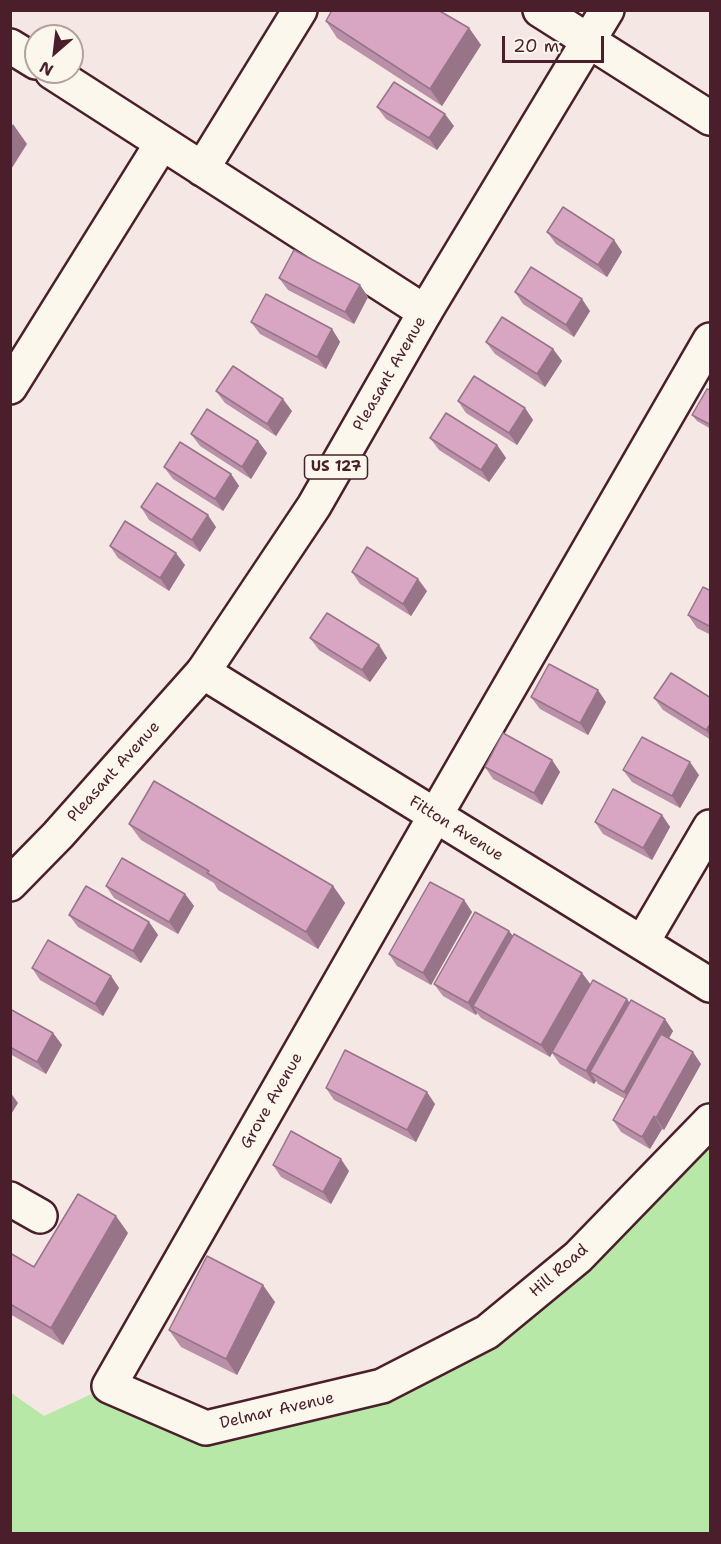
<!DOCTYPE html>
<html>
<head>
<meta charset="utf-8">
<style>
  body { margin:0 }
  #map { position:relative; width:721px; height:1544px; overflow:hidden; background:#f4e7e4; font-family:"Shantell Sans",sans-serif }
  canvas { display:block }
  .frame { position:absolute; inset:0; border:12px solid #4a1f2b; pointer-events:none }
  .north { position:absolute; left:24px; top:24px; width:60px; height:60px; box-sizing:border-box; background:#fbf7ec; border:2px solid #b4a19f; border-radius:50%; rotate:208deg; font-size:16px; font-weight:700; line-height:24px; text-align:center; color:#4a1f2b }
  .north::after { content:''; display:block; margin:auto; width:21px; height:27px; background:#4a1f2b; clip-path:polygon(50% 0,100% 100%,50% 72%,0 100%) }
  .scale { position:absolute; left:502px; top:36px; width:102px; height:27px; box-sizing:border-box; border:3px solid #4a1f2b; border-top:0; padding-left:8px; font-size:18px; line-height:21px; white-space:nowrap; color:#4a1f2b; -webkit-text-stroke:4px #fbf7ec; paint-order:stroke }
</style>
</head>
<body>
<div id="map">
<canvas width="721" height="1544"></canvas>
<div class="frame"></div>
<div class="north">N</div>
<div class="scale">20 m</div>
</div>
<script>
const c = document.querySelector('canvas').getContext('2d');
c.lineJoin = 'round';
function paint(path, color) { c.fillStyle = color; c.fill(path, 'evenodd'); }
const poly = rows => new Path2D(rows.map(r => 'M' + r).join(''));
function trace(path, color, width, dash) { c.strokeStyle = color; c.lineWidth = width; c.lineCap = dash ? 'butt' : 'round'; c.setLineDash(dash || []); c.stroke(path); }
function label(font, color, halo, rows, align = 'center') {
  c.font = font + ' "Shantell Sans",sans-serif'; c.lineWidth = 4.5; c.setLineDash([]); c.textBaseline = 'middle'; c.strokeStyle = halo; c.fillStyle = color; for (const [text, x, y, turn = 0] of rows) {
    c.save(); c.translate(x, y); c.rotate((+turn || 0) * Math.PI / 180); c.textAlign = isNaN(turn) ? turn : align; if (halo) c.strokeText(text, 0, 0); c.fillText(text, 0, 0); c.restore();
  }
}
const green = poly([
  [710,1116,710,1533,11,1533,10,1392,44,1416,109,1386,206,1428,382,1386,487,1332]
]);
const minor = poly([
  [540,10,710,118],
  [10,46,36,62],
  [52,72,425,312],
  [202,169,300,10],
  [710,340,435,816,109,1386,206,1428,382,1386,487,1332,578,1257,710,1121],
  [10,387,162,143],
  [203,672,710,985],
  [642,943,710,827],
  [10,1199,40,1216]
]);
const major = poly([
  [10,884,58,835,203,672,314,506,425,312,607,10]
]);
const wall = poly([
  [326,21,469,28,481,45,442,106,337,38],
  [377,107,454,126,437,150,386,119],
  [547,232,614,240,622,252,607,277,556,244],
  [279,278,360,285,368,297,354,324,288,290],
  [515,292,590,311,574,337,523,304],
  [251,322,332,329,340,342,326,369,260,334],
  [486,342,553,349,562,361,545,387,495,354],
  [711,390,711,429,697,421,692,415],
  [216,391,292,411,276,436,225,403],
  [458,401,525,408,533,420,517,445,466,413],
  [191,434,258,441,267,453,251,479,200,446],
  [430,438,497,445,506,458,489,482,439,450],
  [164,467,231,474,239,486,223,511,173,479],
  [141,507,216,527,200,552,149,520],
  [110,546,185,565,169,591,118,558],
  [352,572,427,591,411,616,360,584],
  [711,591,711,635,697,628,688,615],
  [310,638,379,645,387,658,370,682,319,650],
  [531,697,606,702,588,735,540,709],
  [654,698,711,698,711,740,663,710],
  [552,760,560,772,542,805,493,779,485,767],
  [623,770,699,775,680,808,632,782],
  [662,815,670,827,652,860,603,834,595,822],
  [129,824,333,886,345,903,318,949,218,890,214,883,141,840],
  [106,886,185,894,194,906,178,934,114,898],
  [464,900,472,912,431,985,397,966,389,954],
  [69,915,149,922,158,935,141,963,78,927],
  [509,931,513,936,582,973,590,984,629,1003,673,1031,669,1038,701,1064,664,1130,662,1129,650,1149,621,1132,613,1120,625,1099,598,1084,596,1081,594,1084,560,1064,552,1053,550,1057,481,1018,477,1013,476,1015,443,996,434,984],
  [32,968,111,976,119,988,103,1016,40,980],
  [10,1009,53,1033,62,1045,46,1074,10,1054],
  [326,1088,435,1104,416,1142,334,1100],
  [273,1165,349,1171,331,1204,281,1177],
  [128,1233,63,1345,10,1314,10,1253,34,1267],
  [275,1302,237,1375,181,1347,169,1330]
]);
const shadedWall = poly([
  [469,28,481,45,442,106,430,89],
  [445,114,454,126,437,150,429,138],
  [13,124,27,144,10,171,10,128],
  [614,240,622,252,607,277,598,265],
  [360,285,368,297,354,324,345,312],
  [582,299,590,311,574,337,566,325],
  [332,329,340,342,326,369,317,357],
  [553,349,562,361,545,387,537,374],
  [283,399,292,411,276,436,267,424],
  [525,408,533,420,517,445,509,433],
  [258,441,267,453,251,479,242,467],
  [497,445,506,458,489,482,481,470],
  [231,474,239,486,223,511,215,499],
  [208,515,216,527,200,552,192,540],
  [176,553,185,565,169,591,160,578],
  [418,579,427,591,411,616,403,604],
  [379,645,387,658,370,682,362,670],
  [598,690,606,702,588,735,580,723],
  [711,723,711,737,706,730],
  [552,760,560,772,542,805,534,793],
  [690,762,699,775,680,808,672,796],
  [662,815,670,827,652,860,643,848],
  [333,886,345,903,318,949,306,932],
  [185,894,194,906,178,934,169,922],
  [464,900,472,912,431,985,423,973],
  [149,922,158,935,141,963,133,951],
  [509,931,518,943,473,1006,477,1013,476,1015,468,1003],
  [582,973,591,985,550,1057,541,1045],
  [111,976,119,988,103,1016,95,1004],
  [627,999,635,1011,590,1072,596,1081,594,1084,586,1071],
  [665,1019,673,1031,632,1104,624,1092],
  [53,1033,62,1045,46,1074,37,1062],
  [693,1052,701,1064,664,1130,656,1118],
  [10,1092,18,1103,10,1116],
  [427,1092,435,1104,416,1142,407,1130],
  [654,1116,662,1129,650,1149,642,1137],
  [341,1159,349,1171,331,1204,323,1192],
  [116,1216,128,1233,63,1345,51,1328],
  [263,1285,275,1302,237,1375,226,1359]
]);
const building = poly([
  [332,10,438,10,469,28,430,89,326,21,332,10],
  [394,82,445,114,429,138,377,107,394,82],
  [563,207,614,240,598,265,547,232,563,207],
  [294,250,360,285,345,312,279,278,294,250],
  [531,267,582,299,566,325,515,292,531,267],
  [266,294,332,329,317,357,251,322,266,294],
  [502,317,553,349,537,374,486,342,502,317],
  [233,366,283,399,267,424,216,391,233,366],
  [474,376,525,408,509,433,458,401,474,376],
  [707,389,711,390,711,425,692,415,707,389],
  [207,409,258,441,242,467,191,434,207,409],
  [446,413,497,445,481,470,430,438,446,413],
  [180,442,231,474,215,499,164,467,180,442],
  [157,483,208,515,192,540,141,507,157,483],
  [125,521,176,553,160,578,110,546,125,521],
  [367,547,418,579,403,604,352,572,367,547],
  [703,587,711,591,711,627,688,615,703,587],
  [327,613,379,645,362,670,310,638,327,613],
  [549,664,598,690,580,723,531,697,549,664],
  [671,673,711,698,711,723,706,730,654,698,671,673],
  [503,733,552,760,534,793,485,767,503,733],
  [642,737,690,762,672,796,623,770,642,737],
  [154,781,333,886,306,932,207,873,209,871,129,824,154,781],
  [613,789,662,815,643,848,595,822,613,789],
  [122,858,185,894,169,922,106,886,122,858],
  [430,882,464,900,423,973,389,954,430,882],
  [86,886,149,922,133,951,69,915,86,886],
  [475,912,509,931,468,1003,434,984,475,912],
  [514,934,582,973,541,1045,473,1006,514,934],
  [48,940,111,976,95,1004,32,968,48,940],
  [593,980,627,999,586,1071,552,1052,593,980],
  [631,1000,665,1019,624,1092,590,1072,631,1000],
  [10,1009,53,1033,37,1062,10,1047,10,1009],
  [661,1034,693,1052,656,1118,654,1116,642,1137,613,1120,661,1034],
  [345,1050,427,1092,407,1130,326,1088,345,1050],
  [291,1131,341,1159,323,1192,273,1165,291,1131],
  [78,1194,116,1216,51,1328,10,1304,10,1253,34,1267,78,1194],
  [207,1256,263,1285,226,1359,169,1330,207,1256]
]);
const shields = [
  [336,467,63]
];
const shieldNames = [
  ["US 127",336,467]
];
const streetNames = [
  ["Pleasant Avenue",390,374,-60],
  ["Pleasant Avenue",114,772,-48],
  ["Fitton Avenue",456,829,32],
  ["Grove Avenue",272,1101,-60],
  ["Hill Road",559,1271,-41],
  ["Delmar Avenue",277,1411,-13]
];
paint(green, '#b8e8a7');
trace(minor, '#4a1f2b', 38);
trace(major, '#4a1f2b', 38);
trace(minor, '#fbf7ec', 33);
trace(major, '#fbf7ec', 33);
paint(wall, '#ba8fa8');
paint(shadedWall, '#977488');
paint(building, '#d8a6c3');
trace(building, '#977488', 1.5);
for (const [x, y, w] of shields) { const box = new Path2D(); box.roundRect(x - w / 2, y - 12, w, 24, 4.5); c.fillStyle = '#fbf7ec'; c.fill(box); trace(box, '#4a1f2b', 1.5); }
label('bold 15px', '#4a1f2b', null, shieldNames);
label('16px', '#4a1f2b', '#fbf7ec', streetNames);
</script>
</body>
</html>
